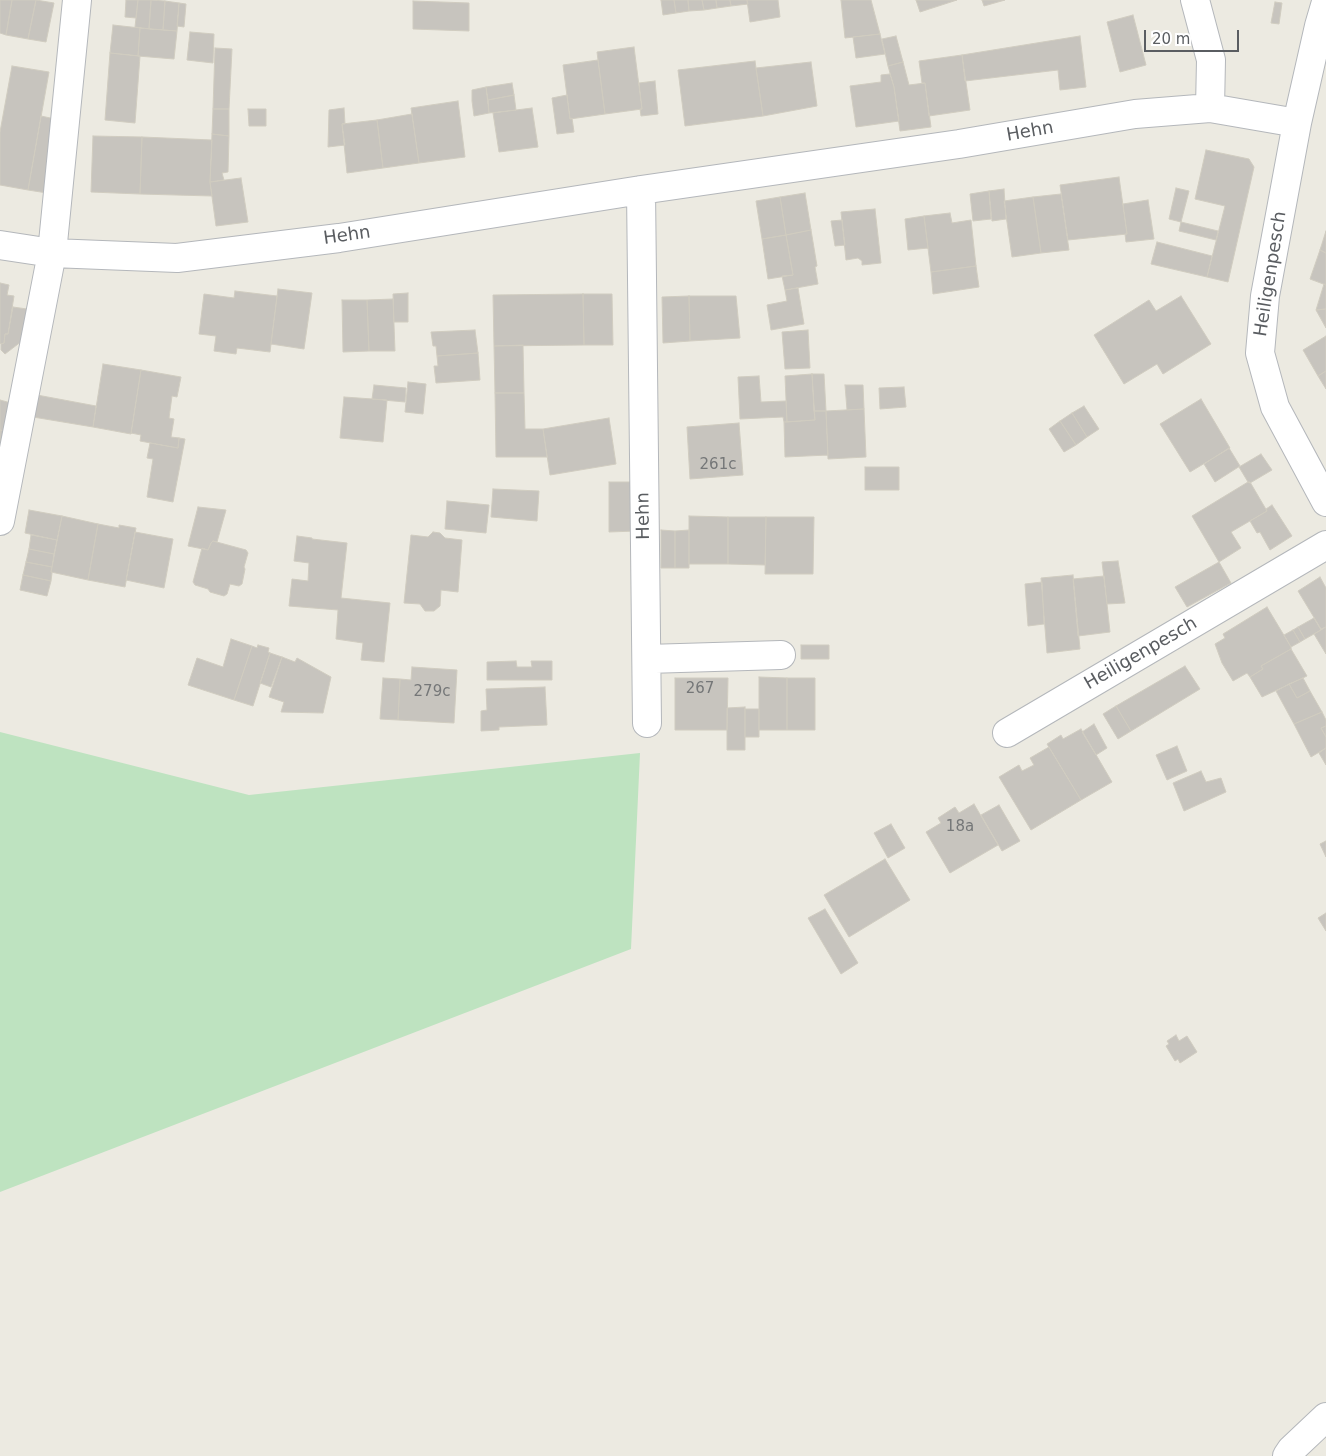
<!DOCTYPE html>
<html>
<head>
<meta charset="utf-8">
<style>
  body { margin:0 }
  #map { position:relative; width:1326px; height:1456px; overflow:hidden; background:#eceae1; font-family:"DejaVu Sans",sans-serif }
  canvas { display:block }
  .scale { position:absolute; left:1144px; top:30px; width:95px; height:22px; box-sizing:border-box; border:2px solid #5a5d61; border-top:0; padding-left:6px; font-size:15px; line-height:18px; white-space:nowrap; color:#5a5d61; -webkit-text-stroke:4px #fff; paint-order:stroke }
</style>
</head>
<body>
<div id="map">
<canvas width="1326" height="1456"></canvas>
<div class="scale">20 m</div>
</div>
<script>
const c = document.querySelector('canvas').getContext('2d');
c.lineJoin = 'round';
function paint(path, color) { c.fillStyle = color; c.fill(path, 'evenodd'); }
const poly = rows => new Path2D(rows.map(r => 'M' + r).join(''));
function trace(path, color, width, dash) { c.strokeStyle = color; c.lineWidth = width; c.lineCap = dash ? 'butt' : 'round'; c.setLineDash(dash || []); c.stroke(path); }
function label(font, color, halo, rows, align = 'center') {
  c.font = font + ' "DejaVu Sans",sans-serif'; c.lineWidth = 5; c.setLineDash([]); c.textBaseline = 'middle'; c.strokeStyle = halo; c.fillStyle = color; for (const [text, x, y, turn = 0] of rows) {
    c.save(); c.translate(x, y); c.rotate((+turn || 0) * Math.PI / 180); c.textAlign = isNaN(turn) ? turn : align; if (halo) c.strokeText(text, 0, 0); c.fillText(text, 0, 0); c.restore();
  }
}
const green = poly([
  [0,732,249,795,640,753,631,949,0,1192]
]);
const building = poly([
  [0,0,12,0,6,35,0,33,0,0],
  [12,0,36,0,28,39,6,35,12,0],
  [36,0,54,3,46,42,28,39,36,0],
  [126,0,138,0,136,18,125,17,126,0],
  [138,0,151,0,149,29,135,27,138,0],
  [151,0,165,1,163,30,149,29,151,0],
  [661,0,674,0,676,13,663,15,661,0],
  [674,0,688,0,689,11,676,13,674,0],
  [688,0,702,0,704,10,689,11,688,0],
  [702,0,716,0,717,8,704,10,702,0],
  [716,0,730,0,731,6,717,8,716,0],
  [730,0,747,0,748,4,731,6,730,0],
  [747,0,778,0,780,17,750,22,747,0],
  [841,0,871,0,880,34,845,38,841,0],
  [916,0,957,0,920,12,916,0],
  [982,0,1005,0,984,6,982,0],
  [165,1,179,3,177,31,163,30,165,1],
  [413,1,469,3,469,31,413,29,413,1],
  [1275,2,1282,3,1279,24,1271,23,1275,2],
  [179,3,186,4,184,27,177,26,179,3],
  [1133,15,1146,65,1120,72,1107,22,1133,15],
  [113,25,140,28,138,56,110,53,113,25],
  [140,28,177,31,174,59,138,56,140,28],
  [190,32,214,34,213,63,187,60,190,32],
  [880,34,885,54,856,58,853,37,880,34],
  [896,36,903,62,888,66,882,39,896,36],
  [1080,36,1086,87,1060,90,1058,70,965,81,962,55,1080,36],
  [634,47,642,109,605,114,597,52,634,47],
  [215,48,232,49,229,109,213,109,215,48],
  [110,53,140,56,135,123,105,120,110,53],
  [962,55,970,110,929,116,925,83,922,83,919,61,962,55],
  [598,60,605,114,570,119,563,65,598,60],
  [755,61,763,116,685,126,678,70,755,61],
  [811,62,817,106,763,116,756,68,811,62],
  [903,62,909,85,925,83,931,127,900,131,894,87,888,66,903,62],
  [12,66,49,72,28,190,0,185,0,132,12,66],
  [890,74,894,87,899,121,856,127,850,86,881,82,881,75,890,74],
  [655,81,658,114,641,116,640,109,642,109,639,83,655,81],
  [512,83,514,95,488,100,486,87,512,83],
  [486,87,489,113,474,116,472,101,472,90,486,87],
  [514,95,516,110,489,113,488,100,514,95],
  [567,95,570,119,572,118,574,132,557,134,552,98,567,95],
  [458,101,465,157,419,163,411,108,458,101],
  [344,108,345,124,342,124,345,145,328,147,329,110,344,108],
  [532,108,538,147,499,152,493,113,532,108],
  [213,109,229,109,229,136,212,134,213,109],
  [248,109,266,109,266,126,249,126,248,109],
  [412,114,419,163,383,168,377,120,412,114],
  [41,116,55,119,47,193,28,190,41,116],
  [377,120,383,168,347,173,342,124,377,120],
  [212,134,229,136,228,172,222,173,224,180,210,182,212,134],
  [93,136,142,137,140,194,91,192,93,136],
  [142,137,212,140,210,182,212,196,140,194,142,137],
  [1206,150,1249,159,1254,167,1228,282,1207,277,1225,206,1195,199,1206,150],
  [1119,177,1127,234,1068,240,1060,185,1119,177],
  [241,178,248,222,216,226,210,182,241,178],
  [1176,188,1189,191,1181,222,1169,219,1176,188],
  [1004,189,1006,219,992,221,989,191,1004,189],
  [989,191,991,219,973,221,970,194,989,191],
  [805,193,811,230,786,235,780,197,805,193],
  [1061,194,1069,250,1041,253,1033,197,1061,194],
  [780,197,786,235,762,239,756,201,780,197],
  [1033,197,1041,253,1012,257,1004,201,1033,197],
  [1148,200,1154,239,1126,242,1125,234,1127,234,1123,204,1148,200],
  [875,209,881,263,862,265,862,261,858,258,846,260,841,212,875,209],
  [950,213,952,223,971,220,976,266,931,272,924,216,950,213],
  [924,216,928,248,908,250,905,219,924,216],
  [842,220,845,245,835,246,831,221,842,220],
  [1181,222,1218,231,1216,240,1179,231,1181,222],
  [811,230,817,266,815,267,818,284,785,290,782,276,793,275,786,235,811,230],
  [1326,231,1326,253,1320,250,1326,231],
  [786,235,793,275,768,279,762,239,786,235],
  [1157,242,1212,256,1207,277,1151,264,1157,242],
  [1320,250,1326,253,1326,285,1310,279,1320,250],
  [976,266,979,287,933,294,931,272,976,266],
  [0,283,9,285,7,295,14,296,8,334,5,334,4,343,1,344,0,343,0,283],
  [1324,284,1326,285,1326,309,1316,310,1324,284],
  [798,288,804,324,771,330,767,305,787,301,785,290,798,288],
  [278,289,312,293,304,349,271,344,278,289],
  [235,291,277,296,270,352,237,348,236,354,214,351,216,336,199,334,204,294,234,298,235,291],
  [408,293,408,322,394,322,393,294,408,293],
  [583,294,584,345,494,346,493,295,583,294],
  [583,294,612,294,613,345,584,345,583,294],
  [689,296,690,341,663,343,662,297,689,296],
  [689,296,736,296,740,338,690,341,689,296],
  [1181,296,1211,344,1163,374,1157,364,1124,384,1094,335,1149,300,1156,311,1181,296],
  [393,299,395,351,369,351,367,300,393,299],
  [342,300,367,300,369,351,343,352,342,300],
  [13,307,27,309,22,341,5,354,1,350,1,344,4,343,5,334,8,334,13,307],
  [1326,309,1326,328,1316,310,1326,309],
  [475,330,478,353,437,356,436,346,433,346,431,332,475,330],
  [808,330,810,368,785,369,782,332,808,330],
  [1326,336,1326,371,1318,376,1303,350,1326,336],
  [523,345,524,393,495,393,494,346,523,345],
  [478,353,480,380,436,383,434,366,438,366,437,356,478,353],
  [103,364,141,370,131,434,93,427,103,364],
  [141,370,181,377,177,397,172,396,169,418,174,419,171,437,179,438,178,448,140,441,141,435,131,433,141,370],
  [1326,371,1326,389,1318,376,1326,371],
  [812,374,824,374,826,411,814,411,812,374],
  [812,374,815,420,787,422,785,376,812,374],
  [759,376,761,402,786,401,787,422,784,422,783,417,740,419,738,377,759,376],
  [408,382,426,384,423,414,405,412,408,382],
  [374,385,406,388,405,402,372,399,374,385],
  [845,385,863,385,864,409,847,410,845,385],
  [904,387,906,407,880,409,879,388,904,387],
  [495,393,524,393,525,429,543,429,547,457,496,457,495,393],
  [37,395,96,406,93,427,33,417,37,395],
  [344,397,387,400,383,442,340,438,344,397],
  [1201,399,1230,448,1190,472,1160,424,1201,399],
  [0,400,11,403,4,431,0,430,0,400],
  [1084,406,1099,429,1087,437,1072,413,1084,406],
  [864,409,866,457,828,459,826,411,864,409],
  [814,411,826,411,828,455,785,457,784,422,815,420,814,411],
  [1072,413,1087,437,1076,445,1060,421,1072,413],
  [609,418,616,464,550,475,543,429,609,418],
  [1060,421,1076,445,1064,452,1049,429,1060,421],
  [739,423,743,475,690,479,687,427,739,423],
  [0,430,4,431,0,449,0,430],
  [179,438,185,439,173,502,147,497,153,459,147,458,150,443,178,448,179,438],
  [1229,448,1240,466,1215,482,1204,464,1229,448],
  [1261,454,1272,470,1250,483,1248,482,1239,467,1261,454],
  [865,467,899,467,899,490,865,490,865,467],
  [609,482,636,482,636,531,609,532,609,482],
  [1248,482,1250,482,1267,511,1231,532,1241,548,1219,562,1192,516,1248,482],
  [493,489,539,491,537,521,491,517,493,489],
  [447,501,489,505,486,533,445,529,447,501],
  [1272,505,1292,536,1270,550,1260,532,1257,533,1250,521,1267,511,1266,509,1272,505],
  [198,507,226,510,217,542,213,541,211,543,208,550,188,546,198,507],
  [29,510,62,516,57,540,25,533,29,510],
  [62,516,98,524,88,580,51,572,62,516],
  [689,516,728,517,728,564,689,564,689,516],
  [728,517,766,517,765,565,728,564,728,517],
  [766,517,814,517,813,574,765,574,766,517],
  [98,524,119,528,119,525,136,528,125,587,88,580,98,524],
  [661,530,675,531,675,568,661,568,661,530],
  [689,530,689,568,675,568,675,531,689,530],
  [135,532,173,539,164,588,126,580,135,532],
  [433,532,440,533,445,538,462,540,458,592,441,590,440,606,434,611,425,611,420,604,404,603,411,535,428,537,433,532],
  [31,535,57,540,54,554,29,549,31,535],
  [297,536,312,538,312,539,347,543,341,598,390,603,384,662,361,660,363,643,336,639,338,610,289,606,292,579,308,581,309,563,294,561,297,536],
  [213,541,246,550,248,553,244,567,245,569,242,584,239,586,230,584,227,594,224,596,210,592,208,589,195,585,193,582,202,548,208,550,211,543,213,541],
  [29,549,54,554,52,567,26,562,29,549],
  [1118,561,1125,603,1107,604,1102,562,1118,561],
  [26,562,52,567,51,572,52,573,51,581,23,575,26,562],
  [1219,562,1231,583,1187,607,1175,587,1219,562],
  [23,575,51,581,47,596,20,590,23,575],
  [1073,575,1080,649,1047,653,1041,578,1073,575],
  [1104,576,1110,632,1078,636,1073,579,1104,576],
  [1320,577,1326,588,1326,627,1321,629,1298,591,1320,577],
  [1042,582,1044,624,1028,626,1025,584,1042,582],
  [1267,607,1291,647,1291,649,1261,666,1263,669,1250,677,1247,673,1233,681,1222,663,1215,644,1225,638,1223,634,1267,607],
  [1314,618,1321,630,1305,639,1298,627,1314,618],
  [1298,627,1305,639,1300,642,1293,630,1298,627],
  [1326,627,1326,654,1314,634,1326,627],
  [1293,630,1300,642,1291,647,1284,635,1293,630],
  [231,639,252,646,234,700,188,685,197,658,223,667,231,639],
  [258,645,269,648,268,652,270,653,253,706,234,700,252,646,257,648,258,645],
  [801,645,829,645,829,659,801,659,801,645],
  [1291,649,1307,676,1262,697,1250,677,1263,669,1261,666,1291,649],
  [270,653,282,657,271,687,260,683,270,653],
  [282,657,295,662,297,658,331,677,323,713,281,712,284,702,269,697,282,657],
  [516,661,517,667,532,667,531,661,552,661,552,680,487,680,487,662,516,661],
  [1185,666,1200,689,1131,731,1116,706,1185,666],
  [412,667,457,670,454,723,398,720,400,679,411,680,412,667],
  [759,677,787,678,787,730,759,730,759,677],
  [383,678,400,679,398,720,380,719,383,678],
  [675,678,728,678,727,730,675,730,675,678],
  [787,678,815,678,815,730,787,730,787,678],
  [1303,678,1310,691,1297,698,1289,684,1303,678],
  [1289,684,1297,698,1310,691,1322,712,1294,724,1276,691,1289,684],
  [545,687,547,725,499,727,499,730,481,731,481,711,487,710,486,689,545,687],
  [1116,706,1131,731,1118,739,1103,714,1116,706],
  [745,707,745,750,727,750,727,708,745,707],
  [745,709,759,709,759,737,745,737,745,709],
  [1322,712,1326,720,1326,726,1321,728,1326,737,1326,748,1311,757,1294,724,1322,712],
  [1094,724,1107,748,1096,755,1082,732,1094,724],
  [1326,726,1326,737,1321,728,1326,726],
  [1081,729,1112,782,1081,800,1047,744,1061,735,1063,739,1081,729],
  [1177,746,1187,771,1167,780,1156,755,1177,746],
  [1049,747,1081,800,1031,830,999,777,1019,765,1022,771,1034,765,1030,758,1049,747],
  [1326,748,1326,765,1319,753,1326,748],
  [1201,771,1206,782,1221,778,1226,792,1184,811,1173,783,1201,771],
  [974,804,998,845,950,873,926,832,941,823,938,818,955,807,959,813,974,804],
  [999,805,1020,841,1002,851,981,815,999,805],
  [891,824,905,848,888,858,874,833,891,824],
  [1326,841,1326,857,1320,844,1326,841],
  [885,859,910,900,849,937,824,895,885,859],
  [825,909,858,963,841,974,808,918,825,909],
  [1326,913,1326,931,1318,918,1326,913],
  [1176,1035,1179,1041,1187,1036,1197,1052,1180,1063,1178,1059,1175,1061,1166,1046,1169,1044,1167,1041,1176,1035]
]);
const minor = poly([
  [1195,0,1211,60,1210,108],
  [1326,2,1319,26,1297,123,1265,296,1260,353,1275,407,1326,502],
  [641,190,647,723],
  [0,245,52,253,177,258,339,238,641,190,959,144,1135,114,1210,108,1297,123],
  [0,521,52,253,77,0],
  [647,659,781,655],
  [1007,733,1326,545],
  [1287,1456,1291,1450,1326,1417]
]);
const numberNames = [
  ["261c",718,465],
  ["267",700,689],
  ["279c",432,692],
  ["18a",960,827]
];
const streetNames = [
  ["Hehn",1030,132,-10],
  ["Hehn",347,236,-8],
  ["Heiligenpesch",1271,274,-81],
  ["Hehn",644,516,-91],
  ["Heiligenpesch",1141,654,-30]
];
paint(green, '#bee3c0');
paint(building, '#c7c4be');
trace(building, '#d0ccc0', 1);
trace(minor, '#b4b7bb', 30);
trace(minor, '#fff', 28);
label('15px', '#757778', null, numberNames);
label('18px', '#5a5d61', '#fff', streetNames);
</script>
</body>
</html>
